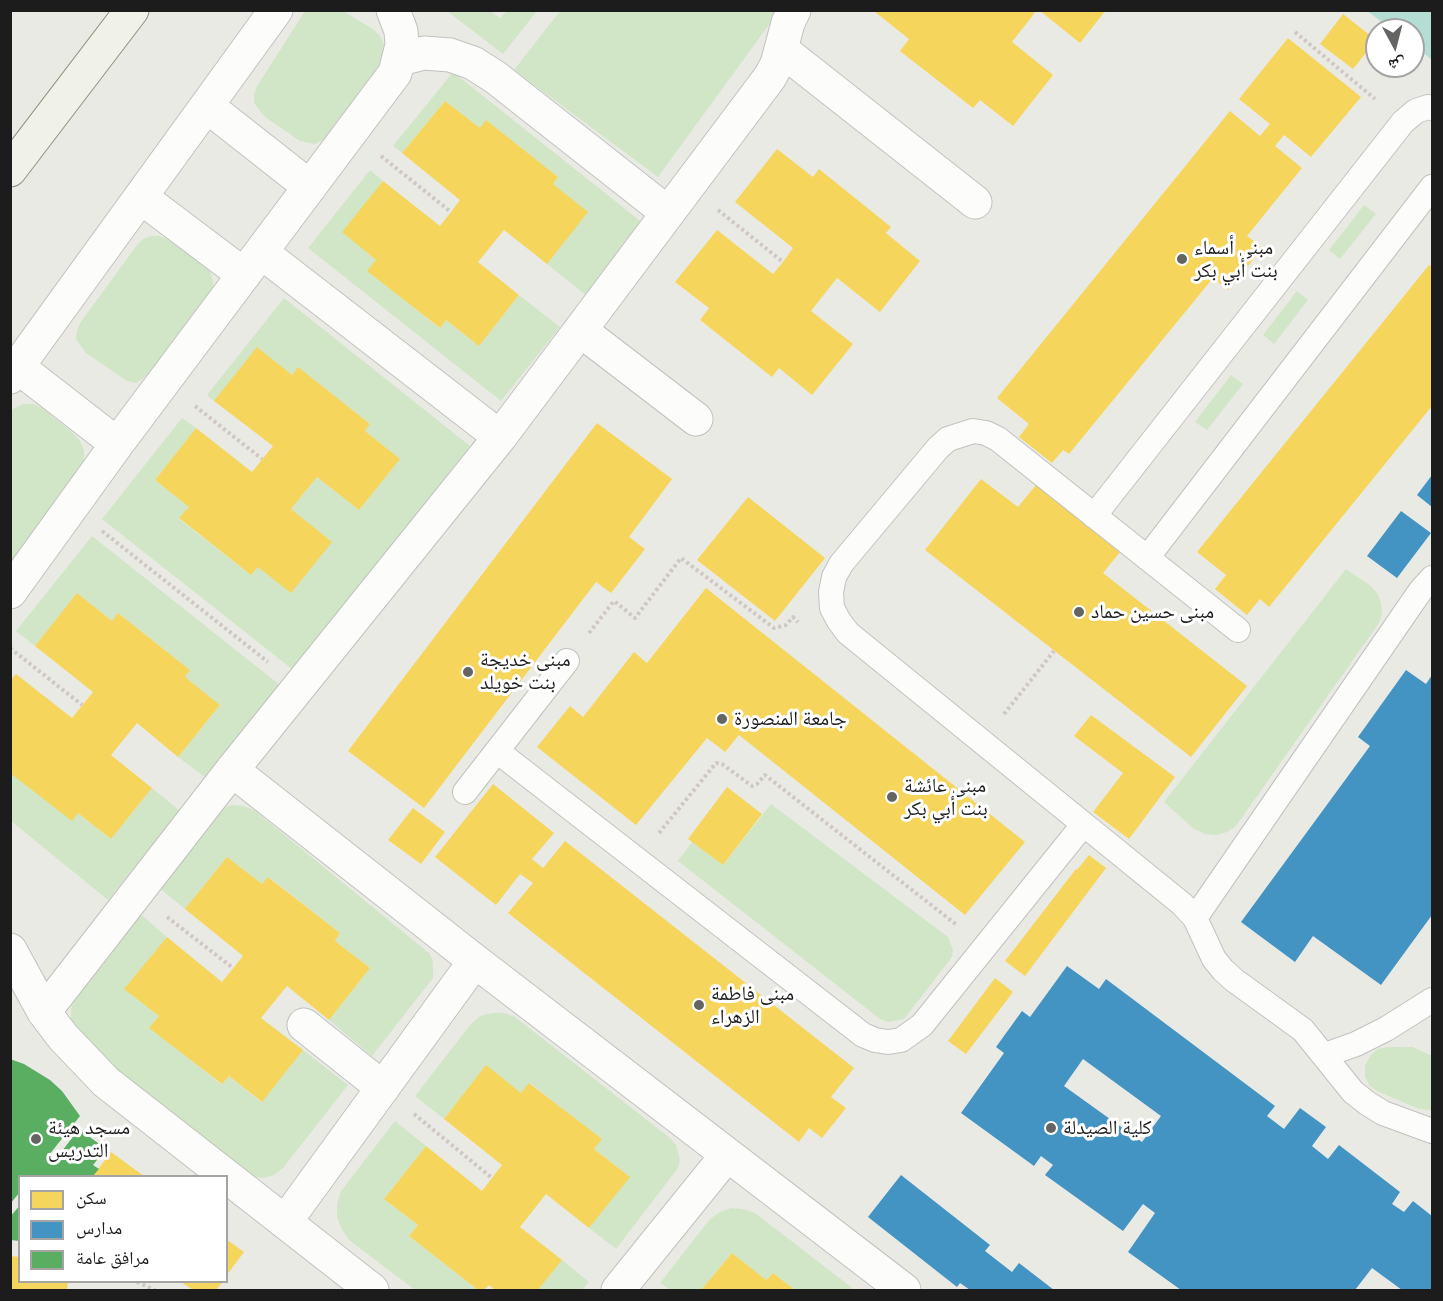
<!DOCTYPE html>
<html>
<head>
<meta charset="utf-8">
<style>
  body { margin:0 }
  #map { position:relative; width:1443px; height:1301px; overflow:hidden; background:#eaeae5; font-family:"Fira Sans Condensed","Noto Naskh Arabic",sans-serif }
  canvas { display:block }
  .frame { position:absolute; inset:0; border:12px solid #1c1c1c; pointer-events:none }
  .legend { position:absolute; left:18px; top:1175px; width:210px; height:108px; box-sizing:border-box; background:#fff; border:2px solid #a4a4a4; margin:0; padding:8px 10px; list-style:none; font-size:18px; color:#1c1c1c }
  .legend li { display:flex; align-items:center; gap:12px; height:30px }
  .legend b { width:30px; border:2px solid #a4a4a4 }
  .north { position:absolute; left:1365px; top:18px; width:60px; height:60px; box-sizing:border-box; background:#fff; border:2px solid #a4a4a4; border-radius:50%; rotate:173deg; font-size:16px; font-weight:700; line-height:24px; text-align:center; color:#1c1c1c }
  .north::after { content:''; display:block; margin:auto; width:21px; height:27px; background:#646462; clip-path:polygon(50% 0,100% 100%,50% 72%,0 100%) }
</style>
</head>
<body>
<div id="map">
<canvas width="1443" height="1301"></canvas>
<div class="frame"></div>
<ul class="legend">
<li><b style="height:16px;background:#f6d55c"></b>سكن</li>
<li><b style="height:16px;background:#4393c3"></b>مدارس</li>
<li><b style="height:16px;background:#5aae61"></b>مرافق عامة</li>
</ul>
<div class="north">ش</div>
</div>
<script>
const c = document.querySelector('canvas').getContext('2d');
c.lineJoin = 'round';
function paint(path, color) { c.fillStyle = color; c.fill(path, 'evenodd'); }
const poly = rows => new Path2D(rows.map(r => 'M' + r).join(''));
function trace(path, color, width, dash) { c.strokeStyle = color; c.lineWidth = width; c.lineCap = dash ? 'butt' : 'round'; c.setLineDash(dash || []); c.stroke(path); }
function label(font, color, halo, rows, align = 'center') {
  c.font = font + ' "Fira Sans Condensed","Noto Naskh Arabic",sans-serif'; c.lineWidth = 6; c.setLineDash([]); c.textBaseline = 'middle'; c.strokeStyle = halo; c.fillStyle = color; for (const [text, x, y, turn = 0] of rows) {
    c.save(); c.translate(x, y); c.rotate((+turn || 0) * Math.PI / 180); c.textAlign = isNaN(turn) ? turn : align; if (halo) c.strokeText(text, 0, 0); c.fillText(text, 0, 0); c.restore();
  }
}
const grass = poly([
  [305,11,343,11,373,29,380,36,384,45,384,56,380,66,329,137,315,144,300,141,265,117,254,103,254,95,257,86],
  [447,11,490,11,500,18,507,11,537,11,503,54],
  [560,11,779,11,658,177,514,70],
  [453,72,644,224,587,296,547,264,553,184,558,177,487,121,480,128,445,101,402,153,393,146],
  [370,170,383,181,343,232,376,260,368,271,439,328,446,320,479,346,519,295,560,327,501,401,308,248],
  [1364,205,1376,214,1340,259,1329,250],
  [151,236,159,236,167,239,203,263,210,271,213,281,213,291,151,373,136,383,127,381,86,353,76,339,77,331,80,323,137,245,143,239],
  [1297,291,1308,300,1274,344,1263,335],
  [284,298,470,446,292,669,102,519,182,418,196,428,155,480,189,507,179,519,251,575,258,567,331,542,291,509,317,477,359,510,400,459,365,431,370,424,298,368,292,375,214,401,207,395],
  [1231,375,1243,384,1207,430,1195,422],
  [23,404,33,404,42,408,73,433,80,441,84,450,84,461,80,470,11,565,11,410],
  [92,536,280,685,206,778,178,757,220,705,185,677,190,670,118,613,112,621,77,594,35,646,16,631],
  [1346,569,1371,586,1378,594,1381,604,1382,614,1379,623,1236,826,1227,832,1216,835,1205,834,1194,829,1164,802],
  [10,773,78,813,111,839,152,788,180,811,108,900,11,821],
  [771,804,948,937,953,950,952,957,904,1019,888,1022,880,1019,678,861,692,842,723,865],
  [232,805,243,806,254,810,430,954,433,962,433,978,372,1056,329,1020,370,968,335,941,340,933,269,877,262,884,227,857,185,909,157,886,220,809],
  [138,912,167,937,125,989,159,1016,150,1028,221,1084,229,1076,261,1102,303,1050,348,1085,283,1168,274,1175,263,1178,252,1176,83,1045,71,1022,71,1009,75,996],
  [492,1013,504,1013,515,1017,670,1138,676,1145,680,1160,678,1168,616,1249,589,1228,629,1176,594,1149,601,1139,530,1083,521,1093,486,1066,444,1119,415,1096,471,1024,480,1016],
  [1389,1047,1413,1047,1432,1056,1432,1110,1419,1109,1379,1092,1370,1086,1365,1077,1365,1066,1370,1056,1378,1049],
  [395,1121,426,1146,384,1199,418,1225,409,1236,478,1290,415,1290,349,1240,342,1230,337,1217,337,1204,341,1191],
  [731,1208,743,1209,755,1213,855,1290,795,1290,773,1273,766,1280,732,1253,701,1290,670,1290,660,1283,710,1219,720,1212],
  [562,1260,589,1282,582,1290,538,1290]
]);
const pitch = poly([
  [1367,11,1432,11,1432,60,1413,45,1413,30,1393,30]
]);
const homes = poly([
  [877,10,1037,10,1012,42,1053,75,1013,126,980,100,973,108,900,51,909,39,875,12],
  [1039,10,1106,10,1080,43],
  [1343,14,1376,40,1353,69,1320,44],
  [1288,38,1361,97,1311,157,1284,135,1275,146,1302,168,1247,236,1263,248,1228,290,1213,278,1069,454,1063,450,1052,463,1019,437,1029,424,997,398,1230,111,1260,136,1270,124,1239,99],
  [445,101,480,128,486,120,558,177,553,184,588,212,547,264,504,230,478,262,519,295,479,346,446,320,440,328,367,271,376,260,342,232,383,181,440,226,451,212,460,200,402,153],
  [777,149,813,177,819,169,891,227,886,233,920,261,880,312,837,278,811,311,853,344,812,395,779,368,772,377,700,320,709,308,675,282,717,230,773,274,783,262,793,248,735,202],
  [1429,265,1432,267,1432,406,1269,607,1260,599,1247,615,1215,589,1226,575,1197,552],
  [257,347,292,375,298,367,370,424,365,431,400,459,359,510,317,477,291,509,332,542,291,593,258,567,251,575,179,518,189,507,155,480,196,428,252,472,273,446,214,401],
  [597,423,672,479,629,537,645,549,611,593,596,582,424,808,348,751],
  [981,479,1018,507,1036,485,1121,551,1103,573,1247,686,1191,757,925,550],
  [748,497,825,558,775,621,697,560],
  [706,588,1025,842,965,915,739,735,725,752,707,738,636,825,537,747,570,706,583,717,634,652,647,663],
  [77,593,112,621,118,613,190,670,185,677,220,705,178,757,137,723,111,755,152,788,111,839,78,813,72,821,10,773,10,681,16,674,72,718,93,692,35,646],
  [1091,715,1175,777,1129,839,1093,812,1123,773,1074,736],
  [493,784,554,833,532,859,543,868,565,841,854,1068,831,1097,846,1108,822,1138,809,1128,799,1142,508,913,533,883,520,874,496,905,435,857],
  [727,787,762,814,723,865,688,839],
  [413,808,445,832,421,864,388,840],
  [1089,855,1106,868,1025,976,1005,961,1076,869,1077,870],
  [227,857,262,884,268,877,340,933,335,941,370,968,329,1020,287,986,261,1018,303,1050,262,1102,229,1076,222,1084,149,1028,159,1016,124,989,167,937,222,982,243,956,185,909],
  [995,978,1013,992,966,1054,948,1041],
  [486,1065,521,1093,529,1083,602,1139,594,1149,630,1177,589,1228,546,1194,520,1227,562,1260,538,1290,495,1290,489,1285,484,1290,478,1290,409,1236,418,1225,384,1199,426,1146,482,1191,502,1165,444,1119],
  [111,1152,144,1176,93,1176],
  [226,1239,244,1252,226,1276],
  [732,1253,766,1280,773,1273,795,1290,701,1290],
  [10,1256,20,1257,20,1282,68,1282,67,1290,10,1290],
  [181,1282,223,1282,216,1290,193,1290]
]);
const schools = poly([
  [1432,475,1432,507,1417,495],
  [1401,511,1431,533,1397,578,1367,556],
  [1406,670,1426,684,1432,675,1432,915,1381,985,1313,936,1295,962,1241,922,1370,746,1358,737],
  [1067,966,1099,989,1106,979,1275,1106,1267,1116,1284,1129,1300,1108,1326,1127,1312,1146,1328,1159,1339,1145,1400,1192,1392,1204,1404,1212,1413,1201,1432,1216,1432,1290,1402,1290,1372,1268,1355,1290,1181,1290,1128,1252,1155,1213,1143,1204,1123,1231,1045,1175,1053,1165,1041,1156,1034,1166,961,1113,1004,1053,996,1047,1022,1011,1030,1017],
  [1083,1059,1161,1116,1142,1142,1064,1086],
  [901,1175,990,1245,985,1251,1012,1272,1019,1263,1054,1290,970,1290,960,1283,957,1287,868,1217]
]);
const public = poly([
  [10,1059,24,1064,50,1080,62,1091,80,1116,49,1155,55,1160,79,1129,106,1149,93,1165,99,1169,93,1176,20,1176,20,1192,10,1204],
  [20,1205,20,1241,10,1240,10,1217]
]);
const path = poly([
  [1295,32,1375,99],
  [381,156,451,212],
  [718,210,783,262],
  [195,406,262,459],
  [102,531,268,662],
  [589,633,614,601,635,618,681,558,774,628,786,625,793,617,798,622],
  [10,648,82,705],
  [1004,714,1054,651],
  [659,833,716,763,722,764,752,786,757,784,765,775,958,926],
  [167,917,233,968],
  [414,1114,492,1178],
  [137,1282,155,1290]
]);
const lane = poly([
  [1094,516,1403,122,1416,111,1428,107,1432,108],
  [1147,558,1432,187],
  [1238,630,998,439,986,433,973,431,948,439,938,448,841,564,834,577,831,592,832,608,839,621,848,633,1182,904,1195,918,1214,959,1223,970,1234,980,1303,1030,1353,1092,1367,1103,1383,1113,1432,1131],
  [497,751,863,1035,875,1040,888,1042,901,1040,922,1025,1083,825],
  [465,792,567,661],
  [1195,918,1421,590,1432,578],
  [1325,1055,1356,1044,1386,1029,1432,1000]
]);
const street = poly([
  [782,50,975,202],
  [400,59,424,53,450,55,473,63,495,77,668,213],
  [207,106,310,187],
  [142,198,244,275],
  [261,252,500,437],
  [580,330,696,419],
  [18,367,117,444],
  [10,377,276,10],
  [10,592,117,444,395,73,402,45,401,31,393,10],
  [232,770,475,961,904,1290],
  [10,950,44,1012,63,1037,106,1082,372,1290],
  [44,1012,232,770,500,437,770,77,777,64,788,23,794,10],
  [304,1025,383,1088],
  [285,1222,475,961],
  [618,1290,727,1155]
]);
const secondary = poly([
  [10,170,132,10]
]);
const markers = [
  [1182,259,6,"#646462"],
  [1079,612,6,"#646462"],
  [468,672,6,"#646462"],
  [722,719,6,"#646462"],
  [892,797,6,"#646462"],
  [699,1005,6,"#646462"],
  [1051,1128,6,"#646462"],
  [36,1139,6,"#646462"]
];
const poiNames = [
  ["مبنى أسماء",1194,248],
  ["بنت أبي بكر",1194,271],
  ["مبنى حسين حماد",1091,612],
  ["مبنى خديجة",480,660],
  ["بنت خويلد",480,683],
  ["جامعة المنصورة",734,719],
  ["مبنى عائشة",904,786],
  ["بنت أبي بكر",904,809],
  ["مبنى فاطمة",711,994],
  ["الزهراء",711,1017],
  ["مسجد هيئة",48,1128],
  ["التدريس",48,1151],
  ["كلية الصيدلة",1063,1128]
];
paint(grass, '#d1e6c6');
paint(pitch, '#b4ded4');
paint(homes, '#f6d55c');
paint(schools, '#4393c3');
paint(public, '#5aae61');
trace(lane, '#c1c1bf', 26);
trace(street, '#c1c1bf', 35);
trace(secondary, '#8d937f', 35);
trace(path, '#d0c7c3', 4, [3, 3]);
trace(lane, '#fcfcfb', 24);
trace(street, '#fcfcfb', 33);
trace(secondary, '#f0f2ea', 33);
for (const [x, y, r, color] of markers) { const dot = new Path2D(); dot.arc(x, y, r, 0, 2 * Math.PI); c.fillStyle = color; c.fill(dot); trace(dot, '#fff', 2); }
label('20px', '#1c1c1c', '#fff', poiNames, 'left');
</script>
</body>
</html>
